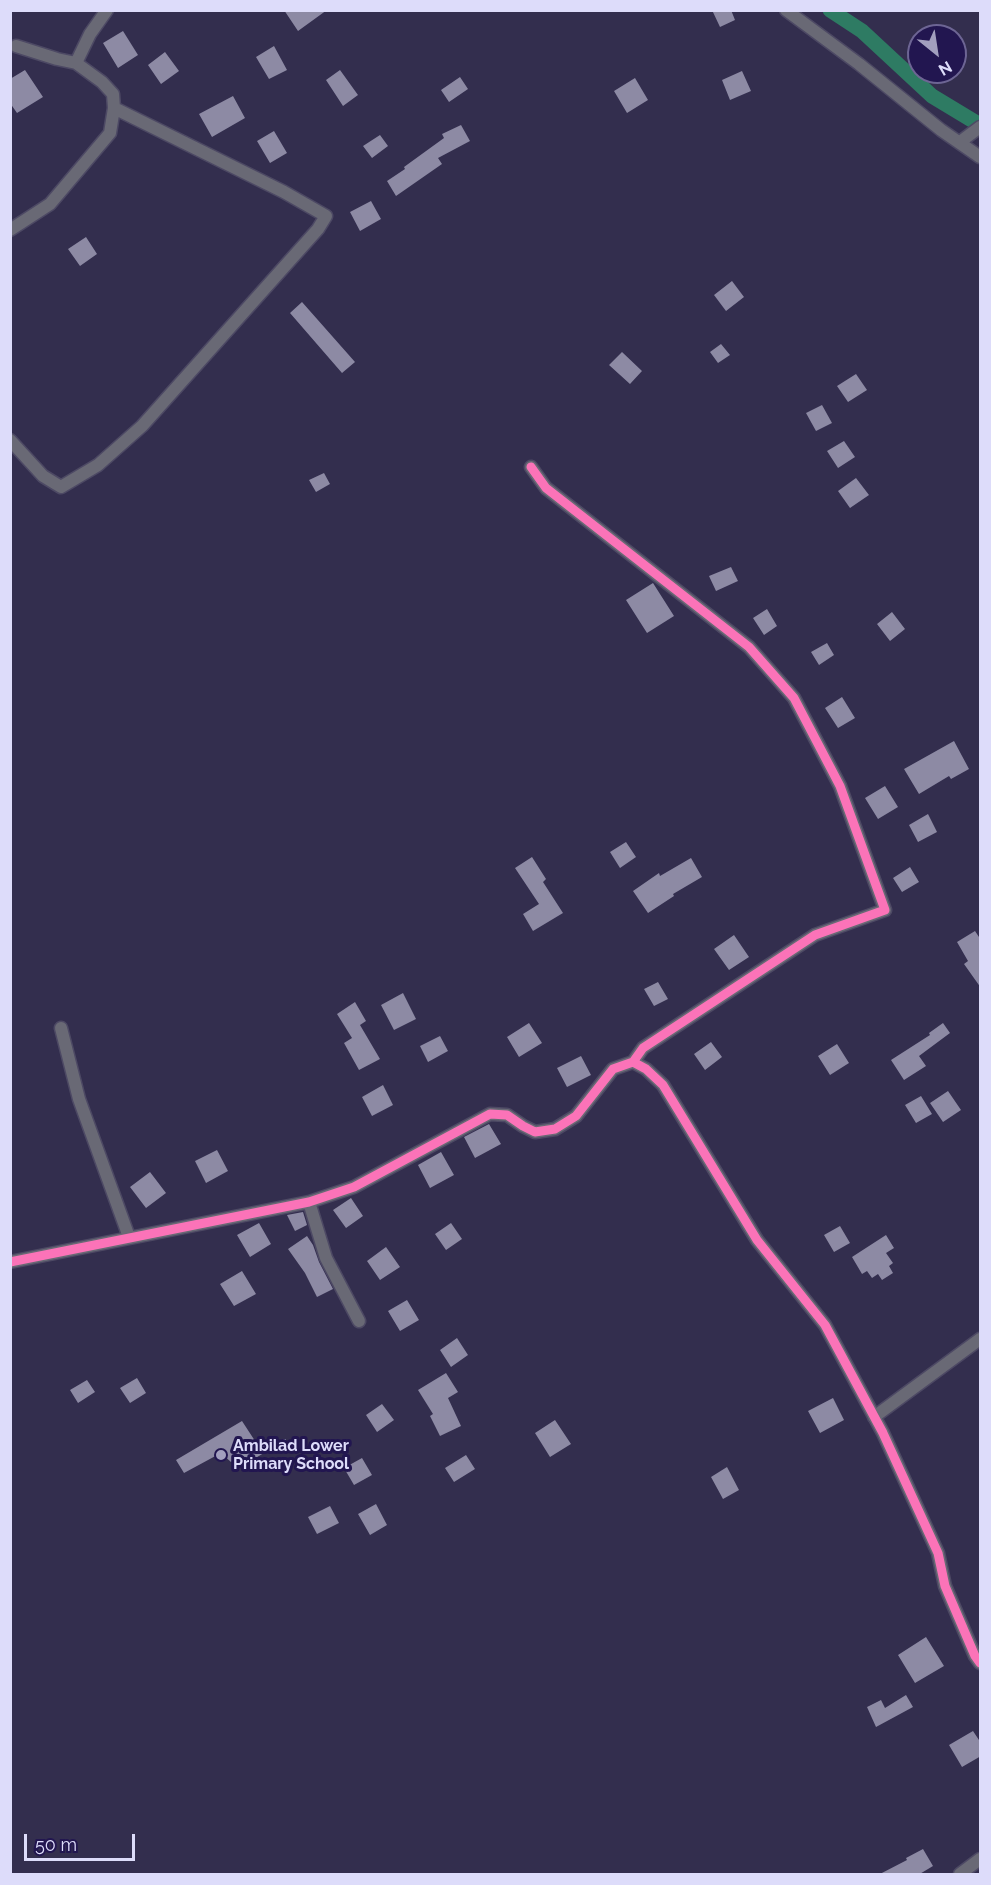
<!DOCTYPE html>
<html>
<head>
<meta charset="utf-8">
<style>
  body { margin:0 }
  #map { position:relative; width:991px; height:1885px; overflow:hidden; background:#332e4e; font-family:Raleway,sans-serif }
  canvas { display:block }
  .frame { position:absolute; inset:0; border:12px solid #dddcfa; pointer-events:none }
  .north { position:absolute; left:907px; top:24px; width:60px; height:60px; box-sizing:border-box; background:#221650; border:2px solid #6d6594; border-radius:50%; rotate:150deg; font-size:16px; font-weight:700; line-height:24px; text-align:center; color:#dddcfa }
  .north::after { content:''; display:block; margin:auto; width:21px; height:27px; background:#a29fbe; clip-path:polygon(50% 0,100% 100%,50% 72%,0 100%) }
  .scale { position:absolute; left:24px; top:1834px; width:111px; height:27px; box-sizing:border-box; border:3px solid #dddcfa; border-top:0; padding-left:8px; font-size:18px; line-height:21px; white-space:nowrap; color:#dddcfa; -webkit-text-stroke:4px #221650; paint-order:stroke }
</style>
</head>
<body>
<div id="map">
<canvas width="991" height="1885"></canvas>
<div class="frame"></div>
<div class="north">N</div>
<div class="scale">50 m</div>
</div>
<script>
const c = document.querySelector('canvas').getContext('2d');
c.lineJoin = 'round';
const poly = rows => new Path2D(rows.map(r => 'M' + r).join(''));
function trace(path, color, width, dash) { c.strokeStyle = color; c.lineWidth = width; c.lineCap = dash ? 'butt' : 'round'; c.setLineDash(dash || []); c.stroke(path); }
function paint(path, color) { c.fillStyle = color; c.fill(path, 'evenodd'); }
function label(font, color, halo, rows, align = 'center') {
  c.font = font + ' Raleway,sans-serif'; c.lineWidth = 6; c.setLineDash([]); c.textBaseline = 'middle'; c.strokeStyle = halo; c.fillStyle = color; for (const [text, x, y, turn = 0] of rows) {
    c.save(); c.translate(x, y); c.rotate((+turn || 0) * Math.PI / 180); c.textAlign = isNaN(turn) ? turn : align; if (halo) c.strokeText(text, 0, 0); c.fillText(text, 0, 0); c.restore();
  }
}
const canal = poly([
  [830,10,862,31,932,96,980,125]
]);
const building = poly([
  [284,10,327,10,298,31],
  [712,10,731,10,735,20,720,27],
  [123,31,138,55,118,68,103,43],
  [274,46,287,70,269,79,256,57],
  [165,52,179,71,161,84,148,65],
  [25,70,43,97,17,113,10,103,10,79],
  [340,70,358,95,343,106,326,80],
  [742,71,751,91,730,100,722,80],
  [460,77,468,89,449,102,441,90],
  [635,78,648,100,627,113,614,91],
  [233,96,245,118,212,137,199,114],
  [461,125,470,141,438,158,442,164,396,196,387,181,405,169,404,167,444,138,442,134],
  [274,131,287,153,270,163,257,141],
  [380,135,388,146,372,158,363,146],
  [371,201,381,219,360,231,350,212],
  [86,237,97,254,80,266,68,249],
  [732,281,744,297,726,311,714,295],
  [302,302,355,362,342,373,290,313],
  [721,344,730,355,718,363,710,352],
  [622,352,642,371,630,384,609,365],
  [856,374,867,390,848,402,837,386],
  [822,405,832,423,816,431,806,413],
  [844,441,855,457,838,468,827,451],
  [324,473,330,484,316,492,309,480],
  [856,478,869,495,850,508,838,491],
  [731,567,738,581,716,591,709,576],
  [653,583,674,616,647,633,626,600],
  [767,609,777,626,764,635,753,618],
  [892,612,905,629,890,641,877,624],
  [827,643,834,655,819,665,811,652],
  [842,697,855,718,838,728,825,708],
  [954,741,969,769,951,779,949,776,919,794,904,769],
  [885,786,898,807,878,819,865,798],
  [928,814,937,832,918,842,909,825],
  [626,842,636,857,620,868,610,852],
  [532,857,546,879,543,882,563,913,533,931,523,914,539,904,515,868],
  [691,858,702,877,673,894,674,896,648,913,633,891,659,873,660,876],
  [910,867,919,882,902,892,893,878],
  [975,931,981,940,981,988,964,964,968,961,957,942],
  [734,935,749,957,729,970,714,949],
  [658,982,668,999,654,1006,644,989],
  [403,993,416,1019,394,1030,381,1005],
  [355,1002,366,1021,360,1025,380,1059,359,1070,344,1043,352,1038,337,1014],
  [529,1023,542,1043,519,1057,507,1037],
  [943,1023,950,1033,919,1056,926,1066,904,1080,891,1060,930,1035,929,1033],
  [440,1036,448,1051,428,1062,420,1046],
  [711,1042,722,1057,705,1070,694,1054],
  [837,1044,849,1063,830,1075,818,1056],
  [581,1056,591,1075,567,1087,557,1068],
  [383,1085,393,1105,372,1116,362,1097],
  [948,1091,961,1110,943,1122,930,1103],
  [921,1096,932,1114,916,1123,905,1105],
  [489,1124,501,1144,475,1158,464,1137],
  [217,1150,228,1171,206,1183,195,1161],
  [441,1152,454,1175,430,1188,418,1165],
  [150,1172,166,1193,146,1208,130,1187],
  [351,1198,363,1216,346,1228,333,1210],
  [303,1212,307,1225,295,1231,287,1215],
  [259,1223,271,1244,250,1257,237,1235],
  [451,1223,462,1239,446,1250,435,1234],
  [840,1226,850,1243,834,1252,824,1235],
  [886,1235,894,1248,886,1253,893,1263,889,1266,893,1273,882,1280,878,1274,872,1278,867,1271,862,1274,852,1257],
  [307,1236,313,1245,319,1262,333,1289,317,1297,305,1273,288,1249],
  [386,1247,400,1267,380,1280,367,1261],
  [242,1271,256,1294,234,1306,220,1284],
  [407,1300,419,1320,400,1331,388,1311],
  [457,1338,468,1355,451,1367,440,1350],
  [446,1373,458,1392,448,1398,461,1426,440,1436,430,1416,433,1414,418,1390],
  [137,1378,146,1393,130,1403,120,1388],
  [87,1380,95,1392,78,1403,70,1390],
  [833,1398,844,1420,820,1433,808,1411],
  [382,1404,394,1420,377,1432,366,1415],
  [555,1420,571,1444,550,1457,535,1433],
  [242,1421,257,1444,286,1439,286,1440,247,1463,240,1456,231,1462,221,1453,184,1473,176,1460],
  [466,1455,475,1469,454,1482,445,1468],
  [362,1458,372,1475,354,1485,344,1468],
  [727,1467,739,1490,723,1499,711,1477],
  [376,1504,387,1525,370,1535,358,1514],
  [330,1506,339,1523,317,1534,308,1517],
  [926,1637,944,1666,915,1683,898,1655],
  [906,1695,913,1707,876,1727,867,1707,881,1700,885,1708],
  [973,1731,981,1743,981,1756,962,1767,949,1745],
  [923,1849,933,1866,918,1875,878,1875,907,1860,906,1858]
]);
const minor = poly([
  [786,10,859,64,941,130,980,157],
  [16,46,57,59,76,63],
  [960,142,980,127],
  [10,230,50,204,110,133,114,108,113,94,102,82,76,63,90,34,107,10],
  [10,440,43,476,61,487,98,465,142,426,318,229,326,216,284,192,114,108],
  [531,467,546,488,749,647,794,698,840,786,885,910,815,935,643,1048,633,1062],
  [61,1028,79,1099,129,1237],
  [309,1202,326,1258,359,1321],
  [10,1262,309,1202,354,1187,490,1114,507,1115,523,1126,535,1132,555,1129,576,1116,613,1069,633,1062,646,1069,663,1085,757,1240,825,1325,883,1433,938,1553,945,1586,975,1656,980,1663],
  [874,1417,980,1339],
  [960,1874,980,1859]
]);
const cycleway = poly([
  [531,467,546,488,749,647,794,698,840,786,885,910,815,935,643,1048,633,1062],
  [10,1262,309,1202,354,1187,490,1114,507,1115,523,1126,535,1132,555,1129,576,1116,613,1069,633,1062,646,1069,663,1085,757,1240,825,1325,883,1433,938,1553,945,1586,975,1656,980,1663]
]);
const markers = [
  [221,1455,6,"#a29fbe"]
];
const poiNames = [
  ["Ambilad Lower",233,1446],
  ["Primary School",233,1464]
];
trace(canal, '#2e7b63', 15);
paint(building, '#8d8aa4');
trace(minor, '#4d4964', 15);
trace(minor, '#696975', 12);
trace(cycleway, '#fb73b8', 9);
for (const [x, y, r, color] of markers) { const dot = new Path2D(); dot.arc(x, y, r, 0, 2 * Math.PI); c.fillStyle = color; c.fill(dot); trace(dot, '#221650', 2); }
label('bold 16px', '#dddcfa', '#221650', poiNames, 'left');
</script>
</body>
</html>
